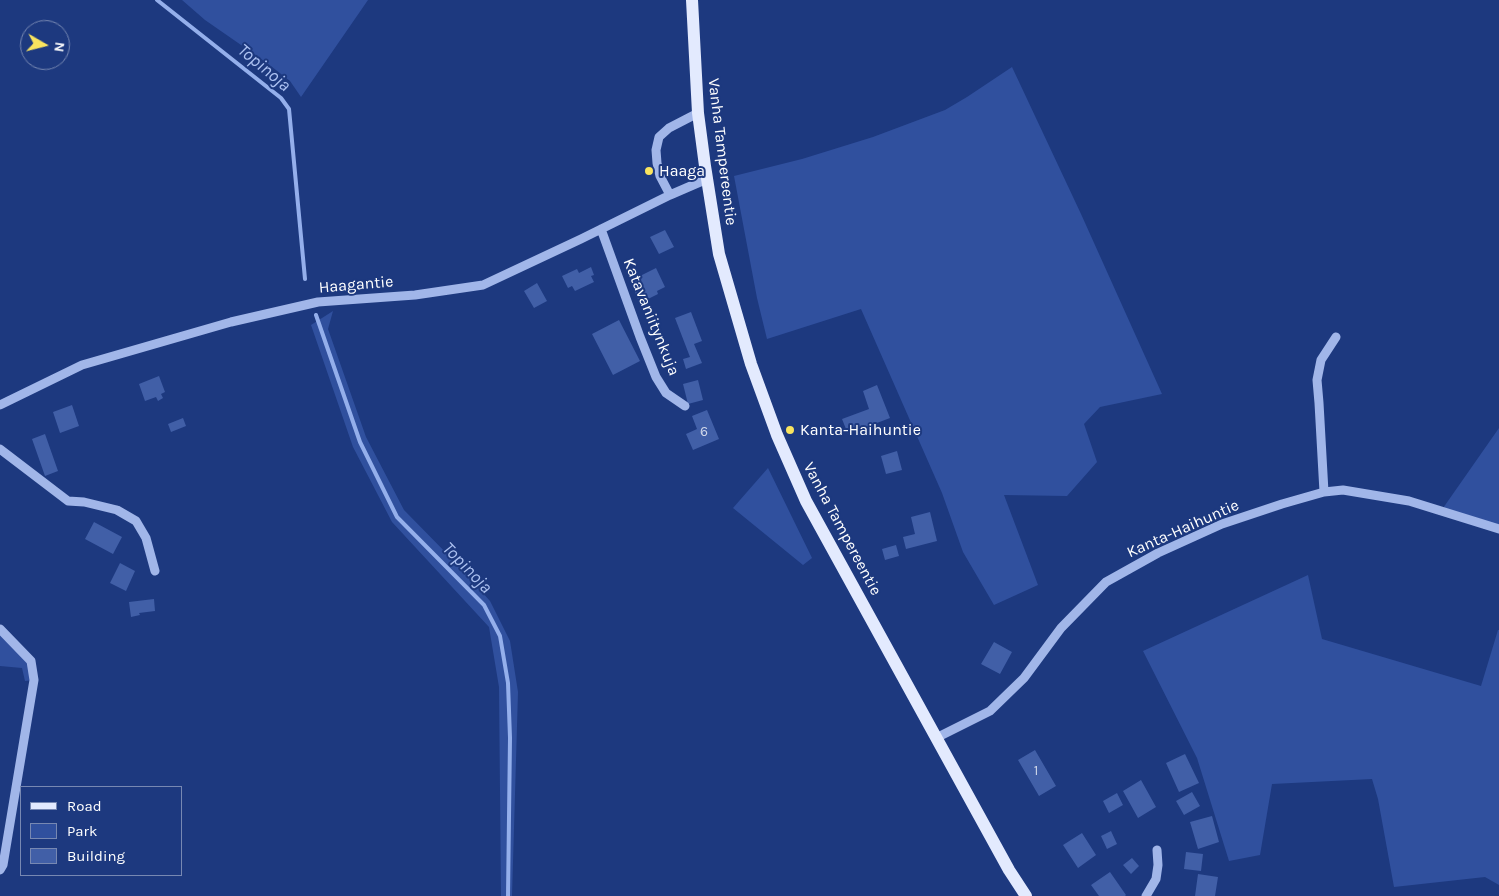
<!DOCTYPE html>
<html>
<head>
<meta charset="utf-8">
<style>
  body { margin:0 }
  #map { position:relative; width:1499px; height:896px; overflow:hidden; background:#1d397f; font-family:Karla,sans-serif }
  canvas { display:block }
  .legend { position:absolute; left:20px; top:786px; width:162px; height:90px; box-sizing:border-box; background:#1d397f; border:1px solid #7788b2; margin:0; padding:6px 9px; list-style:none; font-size:15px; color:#fff }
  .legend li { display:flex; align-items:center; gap:10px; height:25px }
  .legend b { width:25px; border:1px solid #7788b2 }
  .north { position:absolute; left:20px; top:20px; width:50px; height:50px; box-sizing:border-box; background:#1d397f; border:1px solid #7788b2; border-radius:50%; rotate:98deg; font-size:14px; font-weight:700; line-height:20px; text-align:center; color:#fff }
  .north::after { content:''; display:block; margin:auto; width:18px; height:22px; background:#f9e45f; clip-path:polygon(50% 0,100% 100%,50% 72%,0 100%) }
</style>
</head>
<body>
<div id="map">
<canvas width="1499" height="896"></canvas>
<ul class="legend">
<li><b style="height:6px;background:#e3eafe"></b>Road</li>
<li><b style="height:14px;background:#30509e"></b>Park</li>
<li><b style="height:14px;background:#415fa7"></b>Building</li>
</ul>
<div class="north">N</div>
</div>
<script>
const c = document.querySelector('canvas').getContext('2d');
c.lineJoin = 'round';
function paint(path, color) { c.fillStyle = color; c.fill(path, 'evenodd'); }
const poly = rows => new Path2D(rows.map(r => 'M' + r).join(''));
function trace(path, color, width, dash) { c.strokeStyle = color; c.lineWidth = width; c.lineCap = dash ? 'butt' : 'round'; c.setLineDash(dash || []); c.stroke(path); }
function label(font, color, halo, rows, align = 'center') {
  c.font = font + ' Karla,sans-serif'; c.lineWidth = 4; c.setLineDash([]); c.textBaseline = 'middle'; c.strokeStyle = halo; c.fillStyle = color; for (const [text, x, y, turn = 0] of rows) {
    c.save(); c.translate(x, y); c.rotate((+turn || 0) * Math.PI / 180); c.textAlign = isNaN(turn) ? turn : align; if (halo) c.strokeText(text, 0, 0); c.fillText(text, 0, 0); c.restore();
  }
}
const green = poly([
  [182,0,368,0,301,97,290,81,267,63,205,20],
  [1012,67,1081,214,1162,394,1100,407,1084,424,1097,462,1067,496,1004,495,1038,585,994,605,963,552,942,493,861,309,767,339,757,298,734,176,802,159,873,137,945,110,967,97],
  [333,311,328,329,366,437,404,510,452,559,490,601,510,641,518,692,512,896,501,896,499,687,489,627,392,522,353,447,311,325],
  [1499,428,1499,526,1441,511],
  [768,468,812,558,803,565,733,508],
  [1308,575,1322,639,1481,686,1498,630,1499,630,1499,885,1485,877,1394,887,1378,799,1372,779,1272,784,1260,855,1229,861,1197,758,1143,651],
  [0,630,31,661,34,680,25,681,22,668,0,666]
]);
const stream = poly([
  [157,0,281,98,289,109,305,279],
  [316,315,360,442,397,517,484,605,500,636,508,683,510,738,508,896]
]);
const building = poly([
  [665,230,674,247,659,254,650,237],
  [591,267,594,275,591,276,594,282,575,291,572,286,568,288,562,276,577,269,579,273],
  [656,268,665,287,657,291,658,294,648,299,646,295,638,299,630,281],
  [537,283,547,301,534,308,524,291],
  [691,312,702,341,694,344,702,363,686,369,683,359,690,357,675,318],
  [619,320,640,361,613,375,592,334],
  [159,376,165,392,161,394,163,398,158,401,156,397,145,401,139,384],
  [698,380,703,400,688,404,683,384],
  [877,385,890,418,848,434,842,419,869,409,863,391],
  [72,405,79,426,60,433,53,412],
  [707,410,719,439,693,450,686,434,697,429,692,416],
  [183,418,186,426,171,432,168,424],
  [45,434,58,471,45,476,32,439],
  [897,451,902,470,886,474,881,456],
  [930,512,937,541,906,549,903,537,915,534,911,517],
  [94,522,122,537,113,554,85,539],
  [896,545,899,556,885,560,882,549],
  [120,563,135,571,126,591,110,583],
  [154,599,155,611,139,613,140,615,131,617,129,602],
  [994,642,1012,652,1000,674,981,664],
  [1035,750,1056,786,1039,796,1018,760],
  [1185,754,1199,783,1179,792,1166,763],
  [1141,780,1156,807,1138,818,1123,791],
  [1192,792,1200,806,1184,815,1176,801],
  [1117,793,1123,805,1109,813,1103,801],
  [1212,816,1219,842,1198,849,1190,822],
  [1111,831,1117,844,1107,849,1101,836],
  [1082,833,1096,855,1078,868,1063,845],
  [1186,852,1203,854,1201,871,1184,869],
  [1132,858,1139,866,1131,874,1123,865],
  [1110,872,1126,895,1125,896,1099,896,1091,885],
  [1198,874,1218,877,1215,896,1195,896]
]);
const minor = poly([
  [670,195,660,176,657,163,656,150,659,137,669,128,698,113],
  [601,229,640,337,656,377,666,393,685,406],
  [0,405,82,365,231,322,318,302,415,295,483,285,581,239,670,195,707,179],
  [0,449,68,501,84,502,117,510,136,521,146,538,155,571],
  [1324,492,1319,403,1317,380,1321,360,1336,337],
  [0,629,31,661,34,680,3,865,0,870],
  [938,737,990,711,1024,678,1061,628,1106,582,1158,553,1222,524,1282,504,1324,492,1343,490,1409,501,1499,529],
  [1146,896,1156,879,1158,865,1157,850]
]);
const major = poly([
  [692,0,698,113,705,166,719,254,751,364,777,435,806,501,1009,870,1026,896]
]);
const markers = [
  [649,171,5,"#f9e45f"],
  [790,430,5,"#f9e45f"]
];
const numberNames = [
  ["6",704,432],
  ["1",1036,771]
];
const streetNames = [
  ["Vanha Tampereentie",722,152,83],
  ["Haagantie",356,285,-5],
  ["Katavaniitynkuja",651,317,68],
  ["Vanha Tampereentie",842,529,62],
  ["Kanta-Haihuntie",1183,529,-24]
];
const poiNames = [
  ["Haaga",659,171],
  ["Kanta-Haihuntie",800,430]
];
const waterNames = [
  ["Topinoja",264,68,40],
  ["Topinoja",467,568,46]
];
paint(green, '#30509e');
trace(stream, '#94afeb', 4);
paint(building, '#415fa7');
trace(minor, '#a1b6e9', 9);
trace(major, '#e3eafe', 12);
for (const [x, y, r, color] of markers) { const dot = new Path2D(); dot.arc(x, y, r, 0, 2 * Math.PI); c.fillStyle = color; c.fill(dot); trace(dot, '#1d397f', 2); }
label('14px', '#d0d7e9', null, numberNames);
label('16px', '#fff', '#1d397f', streetNames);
label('16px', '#fff', '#1d397f', poiNames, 'left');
label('italic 18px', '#acc1f1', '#1d397f', waterNames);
</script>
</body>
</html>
